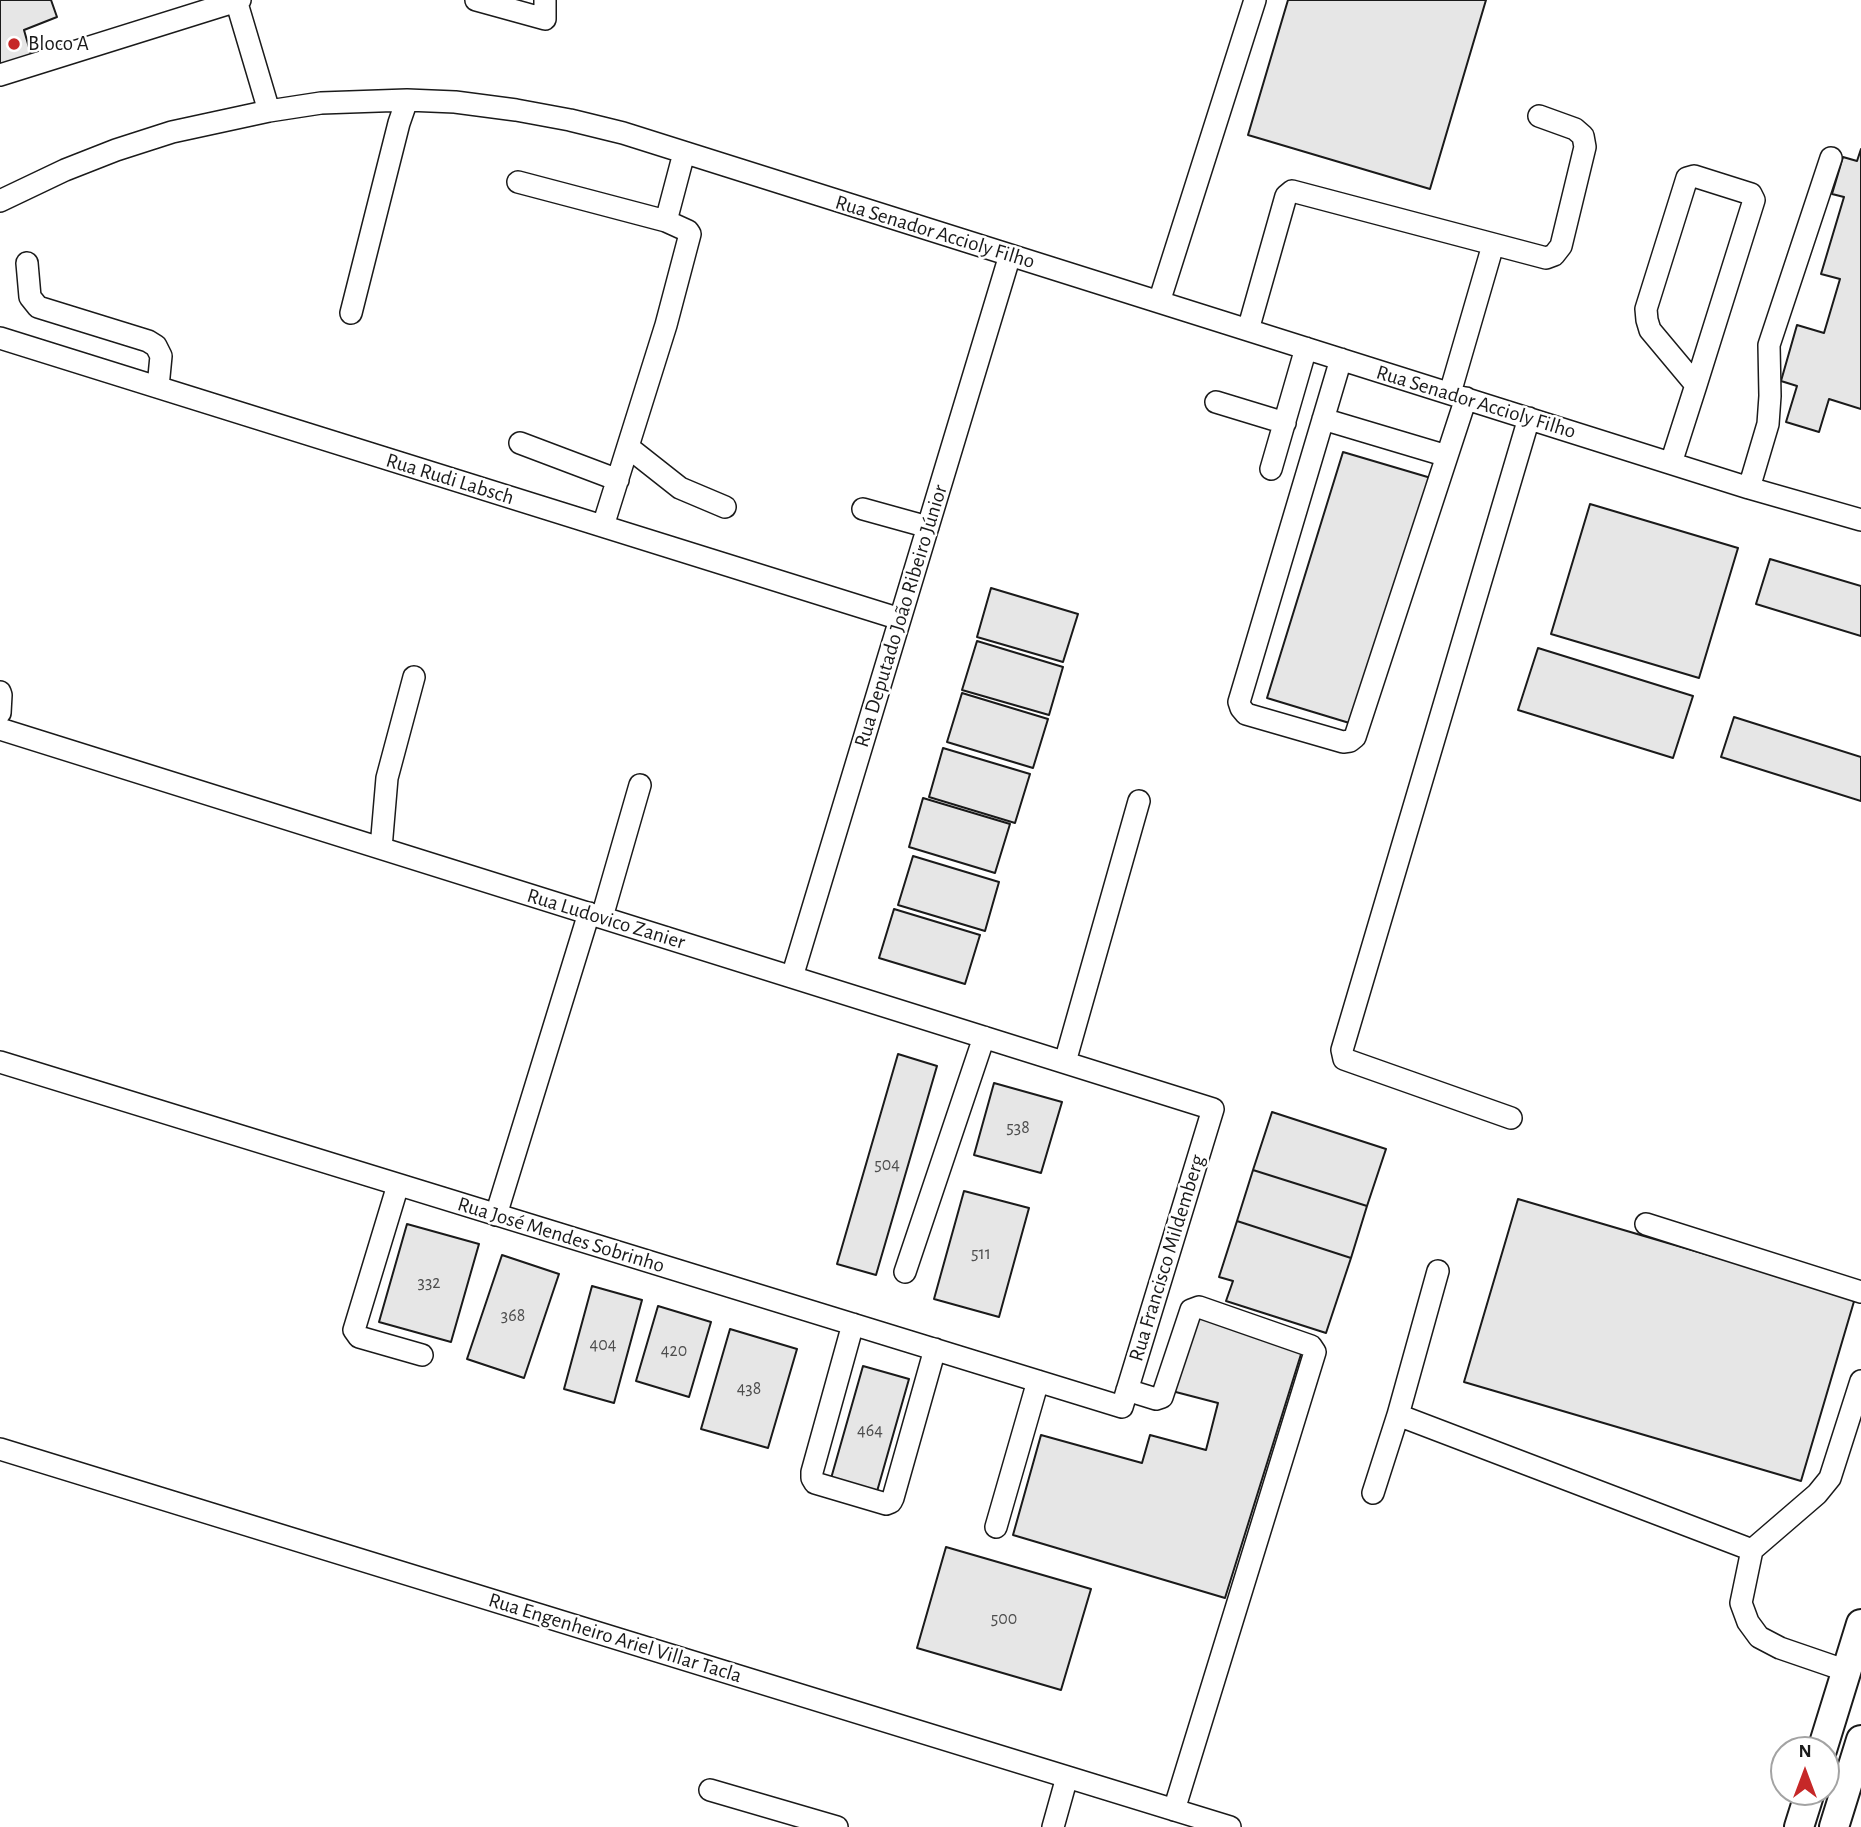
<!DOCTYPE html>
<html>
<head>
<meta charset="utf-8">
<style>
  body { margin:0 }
  #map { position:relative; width:1861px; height:1827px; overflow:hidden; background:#fff; font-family:"Alegreya Sans",sans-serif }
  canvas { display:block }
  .north { position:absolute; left:1770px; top:1736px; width:70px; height:70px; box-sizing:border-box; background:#fff; border:2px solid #a3a3a3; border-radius:50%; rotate:0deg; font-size:19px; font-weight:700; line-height:28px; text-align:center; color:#1a1a1a }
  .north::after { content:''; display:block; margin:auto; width:24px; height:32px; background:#c62828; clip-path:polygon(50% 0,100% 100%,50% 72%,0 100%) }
</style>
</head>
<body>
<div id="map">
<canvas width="1861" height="1827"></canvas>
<div class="north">N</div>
</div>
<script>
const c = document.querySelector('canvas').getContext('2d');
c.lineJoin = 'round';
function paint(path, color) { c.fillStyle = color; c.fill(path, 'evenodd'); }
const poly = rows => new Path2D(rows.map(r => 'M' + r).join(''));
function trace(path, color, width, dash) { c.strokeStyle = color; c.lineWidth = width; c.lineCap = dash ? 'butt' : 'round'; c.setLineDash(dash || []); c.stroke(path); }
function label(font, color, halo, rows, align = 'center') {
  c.font = font + ' "Alegreya Sans",sans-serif'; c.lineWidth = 5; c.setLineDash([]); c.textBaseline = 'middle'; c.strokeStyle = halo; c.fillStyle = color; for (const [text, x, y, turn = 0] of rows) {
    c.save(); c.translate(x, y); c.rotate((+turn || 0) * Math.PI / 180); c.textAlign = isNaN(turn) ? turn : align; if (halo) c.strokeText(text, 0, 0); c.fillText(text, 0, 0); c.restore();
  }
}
const building = poly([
  [0,0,51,0,57,17,24,30,32,58,0,68,0,0],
  [1288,0,1486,0,1430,189,1248,135,1288,0],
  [1861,149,1861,409,1829,399,1819,432,1786,422,1797,386,1781,381,1797,325,1824,333,1840,279,1821,274,1844,197,1832,194,1843,157,1857,161,1861,149],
  [1343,452,1431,478,1356,725,1267,698,1343,452],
  [1590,504,1738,548,1699,678,1551,634,1590,504],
  [1770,559,1861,586,1861,636,1756,604,1770,559],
  [991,588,1078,614,1063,662,977,637,991,588],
  [977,641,1063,667,1049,715,962,690,977,641],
  [1538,648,1693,696,1673,758,1518,710,1538,648],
  [962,693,1048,719,1033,768,947,742,962,693],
  [1734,717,1861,757,1861,801,1721,757,1734,717],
  [943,748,1030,774,1015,823,929,797,943,748],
  [923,798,1010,824,995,873,909,847,923,798],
  [913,856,999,882,985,931,898,905,913,856],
  [894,909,980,935,965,984,879,958,894,909],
  [898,1054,937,1066,876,1275,837,1264,898,1054],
  [994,1083,1062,1102,1041,1173,974,1155,994,1083],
  [1272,1112,1386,1149,1367,1206,1253,1170,1272,1112],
  [1253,1170,1367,1206,1351,1258,1237,1221,1253,1170],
  [964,1191,1029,1208,999,1317,934,1299,964,1191],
  [1518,1199,1855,1298,1801,1481,1464,1382,1518,1199],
  [1237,1221,1351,1258,1326,1333,1226,1301,1233,1281,1219,1277,1237,1221],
  [407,1224,479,1244,451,1342,379,1322,407,1224],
  [502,1255,559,1274,524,1378,467,1359,502,1255],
  [592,1286,642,1300,614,1403,564,1389,592,1286],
  [658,1306,711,1322,689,1397,636,1381,658,1306],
  [1192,1315,1302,1351,1225,1598,1013,1535,1041,1435,1142,1463,1150,1435,1206,1450,1218,1403,1168,1390,1192,1315],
  [730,1329,797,1349,768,1448,701,1429,730,1329],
  [863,1366,909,1379,876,1495,830,1482,863,1366],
  [946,1547,1091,1589,1061,1690,917,1648,946,1547]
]);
const minor = poly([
  [236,0,269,111],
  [476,0,545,19,545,0],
  [0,75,240,0],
  [518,182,666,221,684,153],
  [0,201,65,170,116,150,172,132,269,111,321,103,407,100,455,102,516,110,570,120,623,133,1749,488,1861,520],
  [27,263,30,297,38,307,148,341,156,346,161,356,158,387],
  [1159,302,1255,0],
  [351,313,399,123,407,100],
  [1248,330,1286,196,1292,191,1546,258,1554,255,1561,246,1585,147,1583,136,1575,129,1539,116],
  [0,338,900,619],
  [1341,359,1239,702,1241,708,1246,714,1343,742,1350,741,1355,737,1466,398],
  [1450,393,1493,245],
  [1216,402,1285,423],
  [1323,419,1447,456],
  [520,443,618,480],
  [628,447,680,488,725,507],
  [1671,463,1696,385,1754,200,1751,194,1694,176,1687,178,1646,309,1647,320,1650,330,1696,385],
  [1271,469,1306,348],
  [1749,488,1768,424,1770,396,1769,345,1831,158],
  [863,509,928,527],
  [603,526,666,325,690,234,688,231,666,221],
  [0,692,1,695,0,713],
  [0,729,1213,1109,1122,1407,0,1062],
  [381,848,387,778,414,677],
  [602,917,640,785],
  [792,977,1010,255],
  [1065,1062,1139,801],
  [1511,1118,1344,1059,1342,1050,1529,418],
  [398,1185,354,1330,359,1337,422,1355],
  [496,1215,589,913],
  [1646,1224,1861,1292],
  [905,1272,984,1037],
  [853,1324,812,1472,812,1478,815,1483,886,1504,891,1502,893,1498,935,1349],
  [1127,1390,1156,1399,1162,1397,1191,1310,1199,1307,1311,1346,1315,1352,1174,1810],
  [1398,1415,1438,1271],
  [0,1449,1230,1827],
  [1373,1493,1398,1415,1752,1550,1741,1603,1748,1622,1759,1637,1780,1648,1847,1671],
  [996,1527,1038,1381],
  [1752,1550,1817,1494,1830,1478,1861,1381],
  [710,1790,837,1827],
  [1053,1827,1067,1777]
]);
const major = poly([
  [1822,1750,1861,1624],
  [1799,1827,1810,1792],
  [1834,1827,1861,1740]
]);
const markers = [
  [14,44,7,"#c62828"]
];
const numberNames = [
  ["538",1018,1128],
  ["504",887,1165],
  ["511",981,1254],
  ["332",429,1283],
  ["368",513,1316],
  ["404",603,1345],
  ["420",674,1351],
  ["438",749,1389],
  ["464",870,1431],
  ["500",1004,1619]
];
const poiNames = [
  ["Bloco A",28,44]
];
const streetNames = [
  ["Rua Senador Accioly Filho",935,232,17],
  ["Rua Senador Accioly Filho",1476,402,17],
  ["Rua Rudi Labsch",450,479,17],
  ["Rua Deputado João Ribeiro Júnior",901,616,-73],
  ["Rua Ludovico Zanier",606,919,17],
  ["Rua José Mendes Sobrinho",561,1235,17],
  ["Rua Francisco Mildemberg",1167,1258,-73],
  ["Rua Engenheiro Ariel Villar Tacla",615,1638,17]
];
paint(building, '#e6e6e6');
trace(building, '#1a1a1a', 2);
trace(minor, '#1a1a1a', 24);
trace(major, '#1a1a1a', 32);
trace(minor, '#fff', 21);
trace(major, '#fff', 28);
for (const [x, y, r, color] of markers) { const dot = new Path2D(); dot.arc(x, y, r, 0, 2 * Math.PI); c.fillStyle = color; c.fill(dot); trace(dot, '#fff', 2.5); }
label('18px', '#4d4d4d', null, numberNames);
label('21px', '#1a1a1a', '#fff', poiNames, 'left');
label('21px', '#1a1a1a', '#fff', streetNames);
</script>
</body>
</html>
